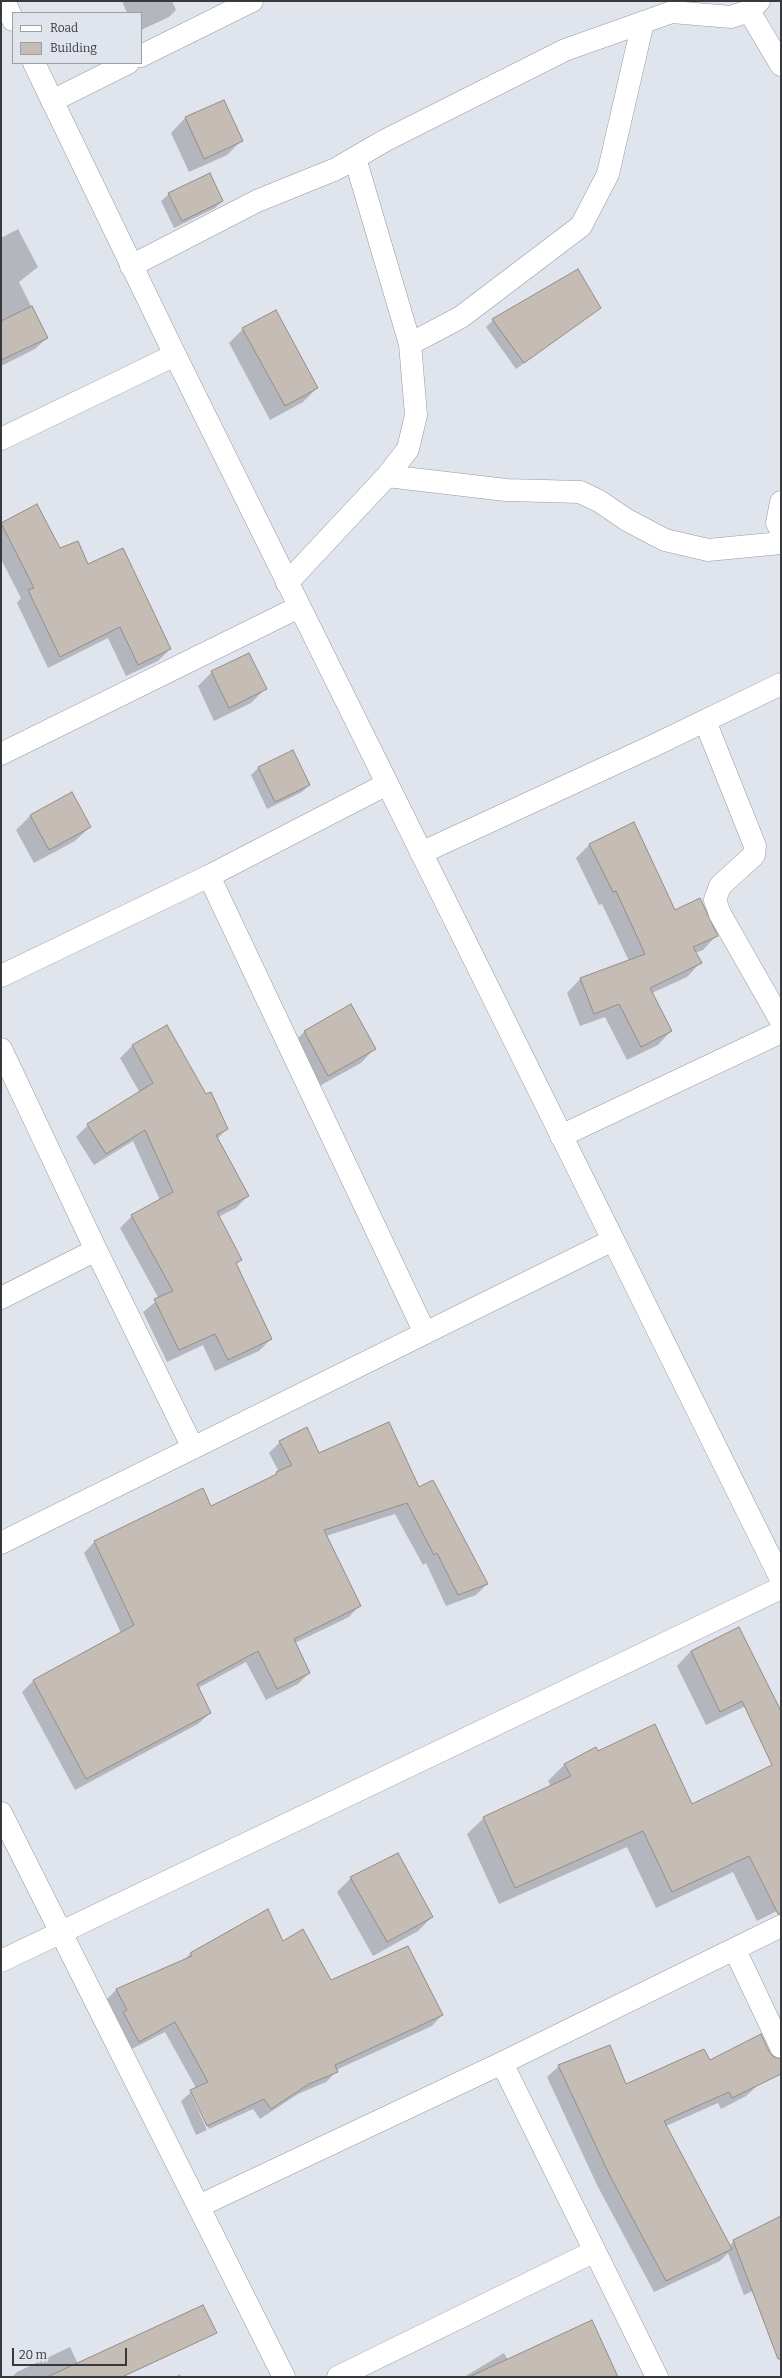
<!DOCTYPE html>
<html>
<head>
<meta charset="utf-8">
<style>
  body { margin:0 }
  #map { position:relative; width:782px; height:2378px; overflow:hidden; background:#e0e4ed; font-family:Bitter,serif }
  canvas { display:block }
  .frame { position:absolute; inset:0; border:2px solid #37393c; pointer-events:none }
  .legend { position:absolute; left:12px; top:12px; width:130px; height:52px; box-sizing:border-box; background:#e0e4ed; border:1px solid #9ca0a6; margin:0; padding:5px 7px; list-style:none; font-size:12px; color:#37393c }
  .legend li { display:flex; align-items:center; gap:8px; height:20px }
  .legend b { width:20px; border:1px solid #9ca0a6 }
  .scale { position:absolute; left:12px; top:2348px; width:115px; height:18px; box-sizing:border-box; border:2px solid #37393c; border-top:0; padding-left:5px; font-size:12px; line-height:14px; white-space:nowrap; color:#37393c; -webkit-text-stroke:3px #e0e4ed; paint-order:stroke }
</style>
</head>
<body>
<div id="map">
<canvas width="782" height="2378"></canvas>
<div class="frame"></div>
<ul class="legend">
<li><b style="height:5px;background:#fff"></b>Road</li>
<li><b style="height:11px;background:#c4bcb5"></b>Building</li>
</ul>
<div class="scale">20 m</div>
</div>
<script>
const c = document.querySelector('canvas').getContext('2d');
c.lineJoin = 'round';
function paint(path, color) { c.fillStyle = color; c.fill(path, 'evenodd'); }
const poly = rows => new Path2D(rows.map(r => 'M' + r).join(''));
function trace(path, color, width, dash) { c.strokeStyle = color; c.lineWidth = width; c.lineCap = dash ? 'butt' : 'round'; c.setLineDash(dash || []); c.stroke(path); }
const shadow = poly([
  [122,1,172,1,176,10,169,17,141,30,141,13,127,13],
  [223,101,242,140,227,155,189,172,171,133,185,118],
  [169,194,222,201,215,208,174,228,161,201],
  [18,229,38,267,19,282,47,338,35,349,1,366,1,238],
  [599,308,516,369,486,327,493,320],
  [243,329,317,388,303,402,270,420,229,343],
  [36,506,59,549,88,565,170,649,158,661,126,676,108,638,48,668,17,603,21,598,1,559,1,524],
  [212,672,265,689,251,703,214,721,198,686],
  [293,751,309,785,302,792,267,809,251,775,258,768],
  [71,794,90,827,75,841,34,863,16,830,30,816],
  [590,844,674,911,716,936,703,950,695,953,700,963,687,977,652,993,671,1031,658,1045,627,1060,605,1017,580,1026,567,993,580,979,629,961,602,904,599,905,576,858],
  [350,1006,375,1048,361,1063,314,1089,290,1046,304,1032],
  [167,1027,205,1096,227,1129,217,1139,248,1196,236,1208,218,1217,240,1260,236,1264,271,1339,259,1351,215,1371,203,1345,167,1362,143,1312,159,1299,120,1228,132,1216,160,1200,133,1141,94,1165,76,1137,88,1125,140,1093,120,1058,132,1046],
  [280,1442,419,1488,487,1584,476,1595,446,1606,426,1563,423,1565,395,1514,326,1536,360,1605,349,1617,295,1643,309,1673,298,1684,266,1700,246,1662,198,1688,210,1713,198,1724,75,1790,22,1692,33,1681,121,1633,84,1553,95,1541,211,1507,272,1478,279,1472,269,1453],
  [739,1628,754,1702,706,1725,677,1666,691,1651],
  [598,1752,692,1805,781,1762,781,1909,757,1921,733,1872,656,1908,627,1847,499,1904,467,1834,484,1818,551,1786,548,1781,565,1764],
  [351,1878,432,1917,418,1931,373,1956,337,1892],
  [282,1942,331,1981,442,2015,432,2026,336,2070,336,2072,326,2082,298,2094,260,2119,253,2109,209,2129,193,2094,191,2094,207,2130,196,2135,181,2101,196,2088,165,2032,128,2051,106,2000,116,1990,183,1961,191,1953],
  [709,2062,758,2085,746,2096,721,2109,718,2103,666,2126,729,2246,734,2241,781,2237,781,2278,744,2295,728,2253,720,2261,654,2292,597,2185,547,2077,559,2066,625,2086],
  [70,2347,82,2372,77,2377,12,2377,17,2372],
  [504,2353,508,2360,597,2377,464,2377],
  [180,2374,181,2377,175,2377]
]);
const building = poly([
  [224,100,243,141,204,159,185,117,224,100],
  [210,173,223,201,182,221,168,193,210,173],
  [578,269,601,308,524,363,492,319,578,269],
  [32,306,48,338,1,360,1,321,32,306],
  [276,310,318,388,285,406,242,328,276,310],
  [37,504,60,548,78,541,88,564,123,548,171,649,138,665,120,627,60,657,28,590,34,588,1,523,37,504],
  [249,653,267,689,229,708,211,671,249,653],
  [293,750,310,785,275,802,258,767,293,750],
  [72,792,91,827,49,850,30,815,72,792],
  [634,822,675,910,700,898,718,936,693,947,702,963,650,988,672,1031,641,1047,619,1004,594,1014,580,978,645,954,616,891,613,892,589,844,634,822],
  [351,1004,376,1049,328,1076,304,1031,351,1004],
  [167,1025,206,1094,211,1092,228,1129,216,1135,249,1196,217,1212,242,1260,236,1263,272,1339,228,1360,215,1334,179,1350,154,1299,173,1291,131,1215,173,1192,145,1130,106,1154,87,1124,153,1083,132,1045,167,1025],
  [389,1422,419,1487,433,1480,488,1584,458,1595,437,1553,434,1555,407,1503,324,1530,361,1606,294,1639,310,1673,277,1689,258,1651,197,1684,211,1713,86,1779,33,1680,134,1625,94,1541,203,1488,211,1506,277,1474,276,1472,292,1465,279,1441,307,1427,319,1453,389,1422],
  [739,1627,781,1711,781,1914,778,1914,749,1856,672,1892,643,1831,515,1888,483,1817,571,1776,564,1764,596,1747,598,1751,655,1724,692,1804,772,1765,742,1701,720,1712,691,1651,739,1627],
  [398,1853,433,1917,387,1942,350,1877,398,1853],
  [268,1909,283,1941,303,1929,331,1980,408,1946,443,2015,335,2065,338,2072,309,2084,271,2109,264,2099,207,2126,190,2090,208,2082,175,2022,139,2042,123,2012,127,2010,116,1989,192,1956,190,1953,268,1909],
  [761,2034,770,2053,774,2057,781,2059,781,2074,732,2098,729,2092,664,2121,732,2249,666,2281,610,2176,558,2065,610,2045,626,2084,704,2049,710,2060,761,2034],
  [781,2216,781,2359,778,2359,733,2240,781,2216],
  [203,2305,217,2333,122,2377,47,2377,203,2305],
  [592,2320,618,2377,469,2377,592,2320]
]);
const minor = poly([
  [749,11,781,65],
  [141,56,252,1],
  [52,101,128,63],
  [131,266,257,201,336,169,384,141,565,50,672,12,731,17,749,11,759,1],
  [410,344,461,317,581,226,608,174,643,22],
  [1,439,175,355],
  [387,476,506,490,580,492,599,501,627,520,665,540,708,550,781,543],
  [781,502,777,523,781,530],
  [287,583,387,476,408,449,416,415,410,344,355,158],
  [705,721,755,846,754,855,720,886,715,900,720,914,781,1021],
  [1,754,299,607],
  [421,853,657,744,781,684],
  [209,876,425,1333],
  [1,976,209,876,387,784],
  [1,1049,96,1250,193,1448],
  [561,1136,781,1032],
  [1,1298,96,1250],
  [1,1543,613,1240],
  [1,1813,284,2377],
  [735,1950,781,2047],
  [502,2063,657,2377],
  [199,2206,502,2063,781,1926],
  [338,2377,595,2251]
]);
const tertiary = poly([
  [4,1,13,20],
  [34,63,175,355,781,1579],
  [1,1961,781,1588]
]);
paint(shadow, '#0003');
paint(building, '#c4bcb5');
trace(building, '#948c85', 1);
trace(minor, '#9699a2', 23);
trace(tertiary, '#9699a2', 23);
trace(minor, '#fff', 22);
trace(tertiary, '#fff', 22);
</script>
</body>
</html>
